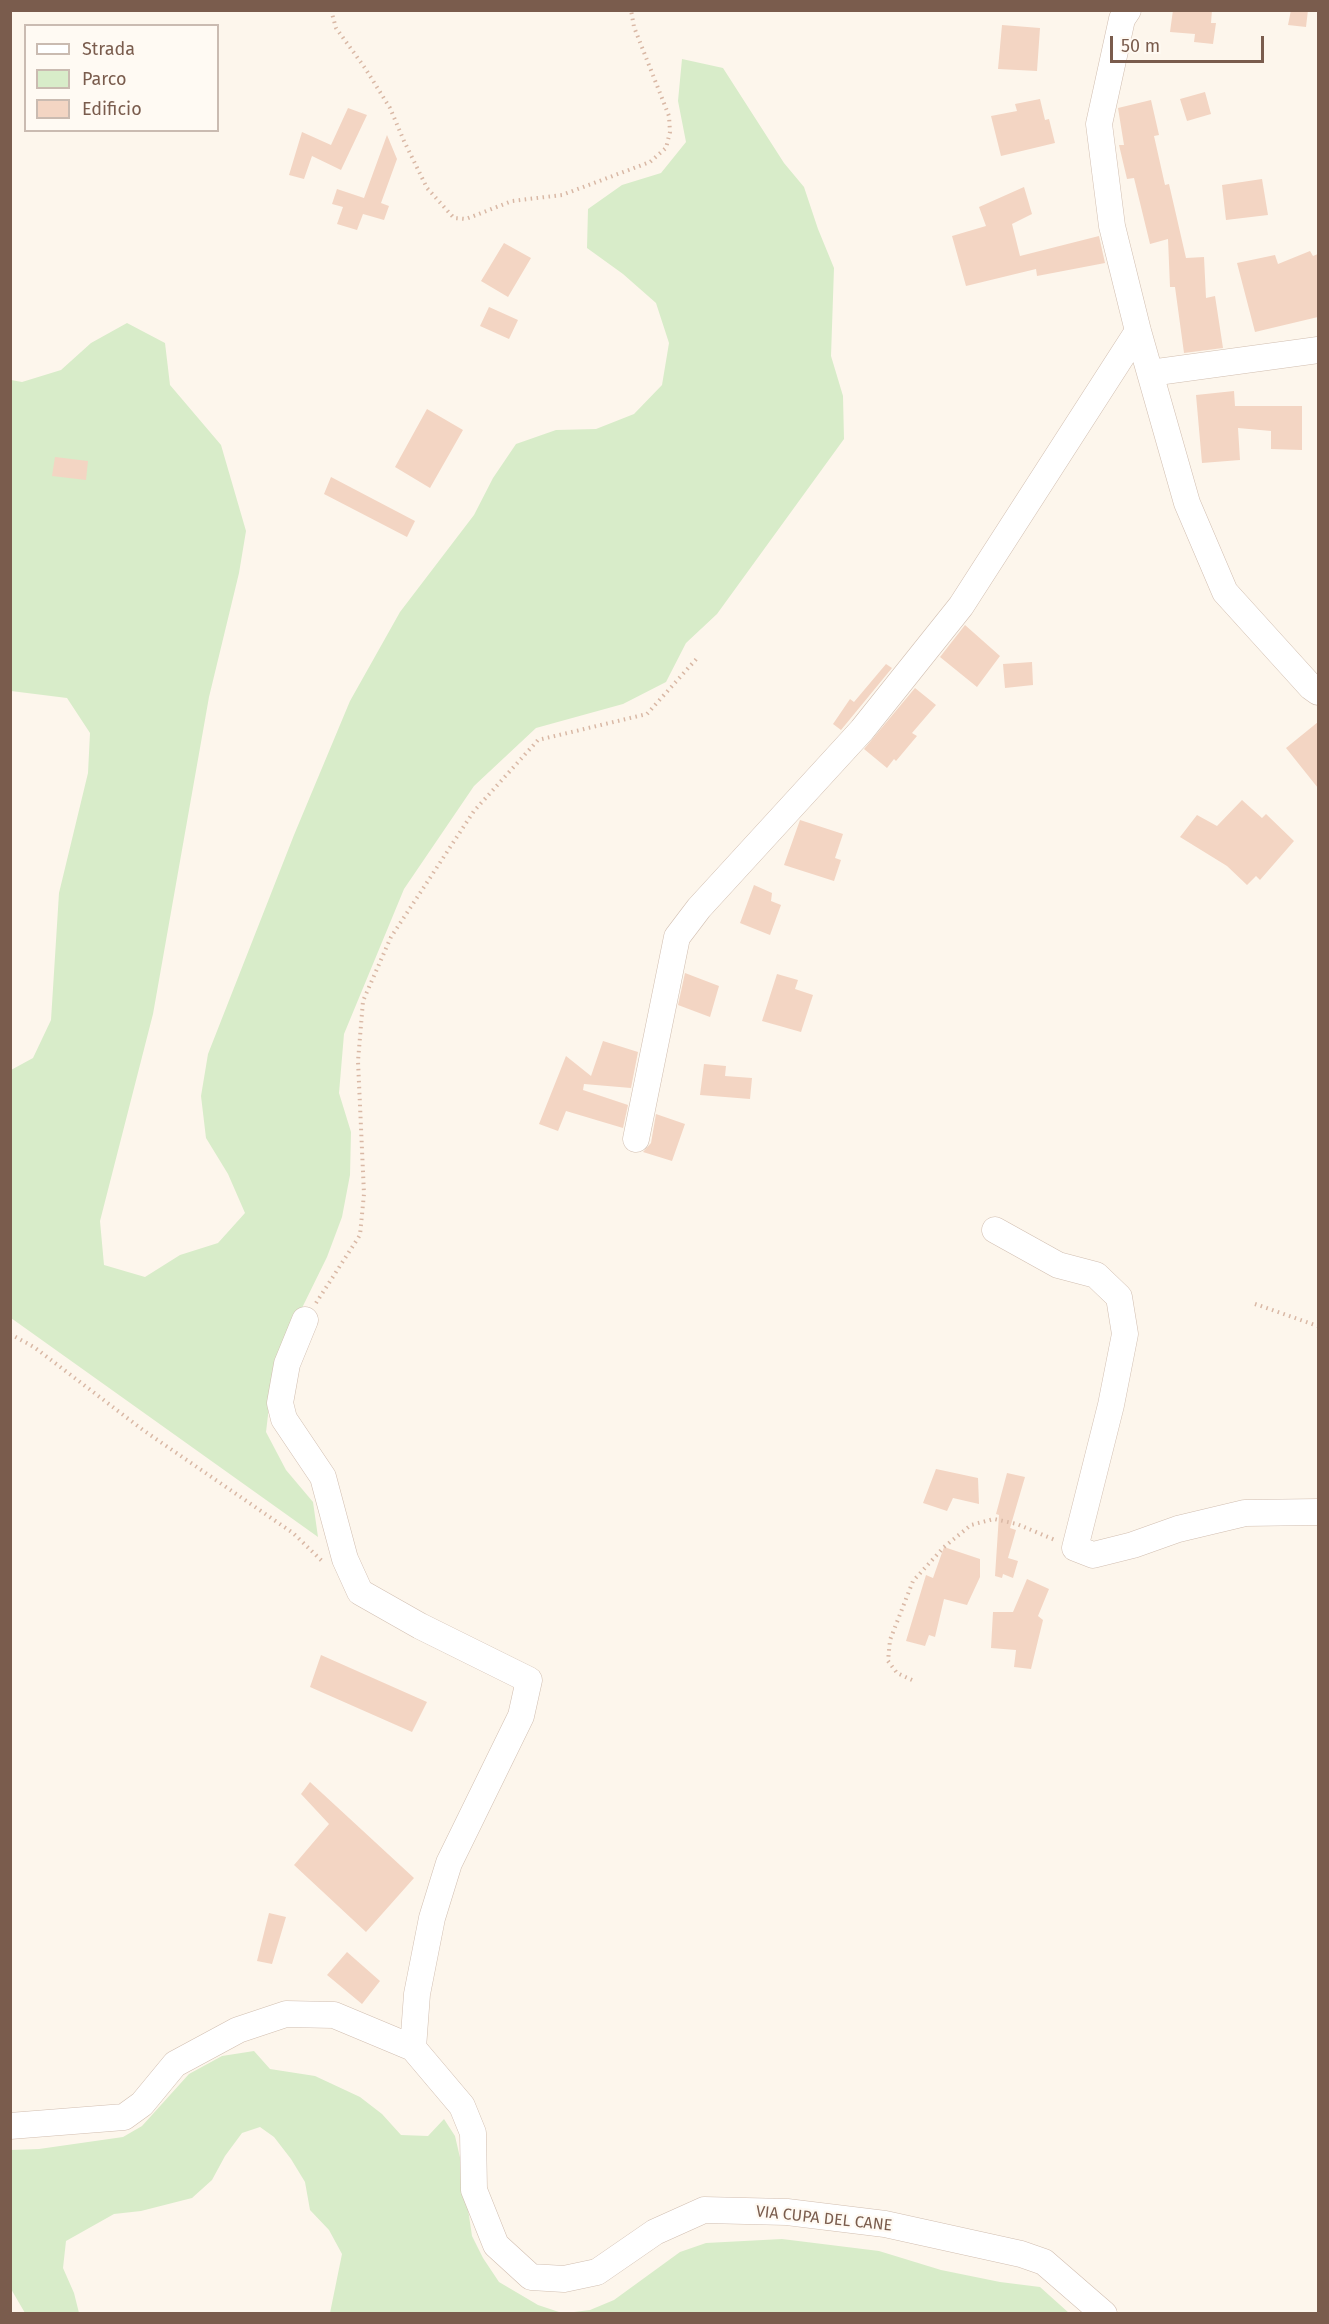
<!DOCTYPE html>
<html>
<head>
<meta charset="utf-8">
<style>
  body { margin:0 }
  #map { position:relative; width:1329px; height:2324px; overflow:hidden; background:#fdf6ec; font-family:"Fira Sans",sans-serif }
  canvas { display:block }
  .frame { position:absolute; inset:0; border:12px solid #7a5c4d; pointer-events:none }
  .legend { position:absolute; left:24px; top:24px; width:195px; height:108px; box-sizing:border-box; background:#fffaf3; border:2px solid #cabbb1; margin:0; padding:8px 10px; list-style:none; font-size:18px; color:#7a5c4d }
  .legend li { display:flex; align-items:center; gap:12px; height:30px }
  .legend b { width:30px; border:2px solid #cabbb1 }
  .scale { position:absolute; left:1110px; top:36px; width:154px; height:27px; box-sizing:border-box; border:3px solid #7a5c4d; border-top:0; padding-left:8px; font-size:18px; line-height:21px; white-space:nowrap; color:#7a5c4d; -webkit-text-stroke:4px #fffaf3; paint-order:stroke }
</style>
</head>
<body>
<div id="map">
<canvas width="1329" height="2324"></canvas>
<div class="frame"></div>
<ul class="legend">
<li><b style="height:8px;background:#fff"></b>Strada</li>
<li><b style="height:16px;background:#d8ecc9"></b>Parco</li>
<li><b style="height:16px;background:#f3d5c3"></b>Edificio</li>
</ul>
<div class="scale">50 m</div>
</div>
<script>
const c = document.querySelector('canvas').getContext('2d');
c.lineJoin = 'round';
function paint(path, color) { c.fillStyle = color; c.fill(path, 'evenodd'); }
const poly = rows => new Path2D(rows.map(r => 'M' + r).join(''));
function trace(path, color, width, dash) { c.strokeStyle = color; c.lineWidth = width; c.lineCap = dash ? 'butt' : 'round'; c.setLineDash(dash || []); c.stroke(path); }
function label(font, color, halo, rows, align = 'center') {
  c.font = font + ' "Fira Sans",sans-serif'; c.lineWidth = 4.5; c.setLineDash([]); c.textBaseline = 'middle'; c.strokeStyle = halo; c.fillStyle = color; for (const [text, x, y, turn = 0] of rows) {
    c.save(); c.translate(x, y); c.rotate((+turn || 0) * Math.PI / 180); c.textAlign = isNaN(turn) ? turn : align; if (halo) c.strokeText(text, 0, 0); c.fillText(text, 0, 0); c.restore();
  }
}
const green = poly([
  [682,59,723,68,784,163,804,187,818,229,834,268,831,356,843,396,844,439,717,614,686,643,666,682,623,704,536,728,474,786,404,889,344,1034,339,1093,351,1132,350,1175,342,1217,327,1257,274,1365,266,1432,286,1470,313,1502,318,1537,11,1318,11,1070,33,1058,51,1020,59,893,88,773,90,733,67,698,11,691,11,380,22,382,61,370,91,343,127,323,165,343,170,385,221,445,246,531,239,573,209,697,153,1014,100,1221,104,1265,145,1277,180,1255,218,1243,245,1213,228,1174,206,1138,201,1096,208,1054,294,835,350,701,400,612,474,515,493,478,516,444,556,430,596,429,634,414,662,385,669,343,656,303,623,274,587,248,588,209,622,185,661,173,686,142,678,101],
  [254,2051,270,2069,315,2076,360,2097,382,2114,401,2135,428,2136,444,2119,455,2136,461,2162,472,2236,483,2258,499,2282,538,2305,562,2313,330,2313,342,2254,329,2230,310,2210,305,2182,291,2159,274,2137,260,2127,242,2133,225,2156,212,2180,192,2198,141,2211,114,2214,66,2241,63,2268,74,2293,79,2313,25,2313,11,2289,10,2150,39,2149,123,2137,142,2126,189,2074,222,2056],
  [782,2239,879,2251,941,2270,1000,2282,1040,2287,1069,2313,566,2313,590,2310,614,2300,680,2252,706,2243]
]);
const building = poly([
  [1173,10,1212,10,1211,23,1216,23,1213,44,1194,42,1195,34,1170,32],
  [1291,10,1308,10,1306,27,1288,25],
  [1002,25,1040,28,1037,71,998,69],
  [1205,92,1211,114,1187,121,1180,99],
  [1040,99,1045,120,1049,119,1055,143,1001,156,991,116,1017,111,1015,104],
  [1151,100,1159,135,1154,136,1165,185,1169,184,1186,258,1204,257,1206,298,1215,296,1223,348,1184,353,1175,287,1170,287,1168,239,1150,244,1134,178,1127,179,1119,145,1124,145,1118,108],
  [348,108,367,115,341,170,312,156,304,179,289,175,302,132,331,145],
  [387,135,397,159,381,203,389,206,384,220,363,214,357,230,337,224,343,207,332,204,337,189,364,198],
  [1262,179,1268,215,1226,220,1222,185],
  [1024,187,1032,214,1012,224,1020,256,1099,236,1105,263,1037,276,1036,269,966,286,952,236,986,226,979,207],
  [504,243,531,258,508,297,481,281],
  [1310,251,1313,256,1318,254,1318,317,1255,332,1237,263,1275,255,1278,264],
  [489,307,518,320,509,339,480,326],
  [1234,391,1235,406,1302,406,1302,450,1271,449,1271,431,1238,428,1240,460,1202,463,1196,395],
  [427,409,463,430,430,488,395,467],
  [55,457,88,461,86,480,52,476],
  [331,477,415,521,407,537,324,494],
  [965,625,1000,656,977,687,940,657],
  [1032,662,1033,685,1005,688,1003,664],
  [886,664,892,668,841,730,833,724,850,699,854,702],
  [915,688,936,705,912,733,917,736,896,761,894,759,887,768,864,749],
  [1318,722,1318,788,1286,748],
  [1242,800,1262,818,1266,814,1294,841,1260,880,1256,876,1247,885,1227,866,1180,837,1197,815,1217,826],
  [800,820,843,834,835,858,841,860,834,881,784,865],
  [754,885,772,893,771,901,781,905,770,935,740,923],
  [685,973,719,986,710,1017,678,1005],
  [777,974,798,980,795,989,813,995,801,1032,762,1021],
  [603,1041,638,1052,631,1088,584,1084,583,1090,628,1105,623,1128,566,1111,558,1131,539,1124,566,1056,591,1076],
  [704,1064,726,1066,725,1076,752,1078,750,1099,700,1095],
  [656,1114,685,1124,672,1161,643,1152,651,1143],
  [936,1469,978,1478,979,1504,953,1498,947,1511,923,1503],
  [1007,1473,1025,1477,1010,1528,1016,1530,1008,1558,1018,1561,1013,1578,1003,1574,1002,1578,995,1576,999,1515,996,1514],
  [944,1547,980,1559,980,1577,967,1605,944,1599,935,1637,929,1635,925,1646,906,1641,926,1575,933,1578],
  [1027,1579,1049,1589,1038,1616,1043,1620,1031,1669,1014,1667,1016,1650,991,1648,993,1612,1013,1612],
  [321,1655,427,1702,412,1732,310,1687],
  [310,1782,414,1878,366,1932,294,1865,329,1824,301,1794],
  [269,1913,286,1917,272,1964,257,1961],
  [347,1952,380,1981,362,2004,327,1975]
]);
const path = poly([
  [331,10,336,28,365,68,390,108,404,141,427,188,454,218,466,219,512,201,562,195,650,162,666,148,670,132,669,116,634,27,631,10],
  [316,1303,360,1235,364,1194,358,1061,363,1001,391,937,474,811,538,740,647,714,699,656],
  [1255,1304,1318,1326],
  [10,1334,34,1347,143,1430,293,1533,322,1561],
  [912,1680,897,1673,888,1661,890,1640,913,1581,944,1547,971,1525,994,1519,1017,1524,1055,1540]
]);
const minor = poly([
  [1128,10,1122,19,1099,124,1112,226,1138,331,1187,503,1225,592,1311,687,1318,692],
  [1150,373,1318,350],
  [636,1139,677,937,699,908,862,730,961,606,1138,331],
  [995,1230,1058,1265,1096,1275,1119,1297,1125,1334,1111,1405,1075,1548,1093,1555,1133,1545,1178,1529,1245,1513,1318,1512],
  [305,1320,287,1364,280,1403,284,1419,323,1477,345,1559,360,1592,420,1626,529,1680,521,1716,449,1863,432,1918,417,1994,413,2048],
  [10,2126,124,2117,142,2104,175,2064,238,2030,286,2014,334,2015,413,2048,462,2106,473,2133,474,2190,496,2245,531,2277,564,2279,597,2272,655,2232,704,2210,787,2212,885,2224,1021,2254,1044,2262,1104,2314]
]);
const streetNames = [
  ["VIA CUPA DEL CANE",824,2219,6]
];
paint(green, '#d8ecc9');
paint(building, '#f3d5c3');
trace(minor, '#d1beb0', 27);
trace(path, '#d9b8a5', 4, [1.5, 4.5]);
trace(minor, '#fff', 26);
label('16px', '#7a5c4d', '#fffaf3', streetNames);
</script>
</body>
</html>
